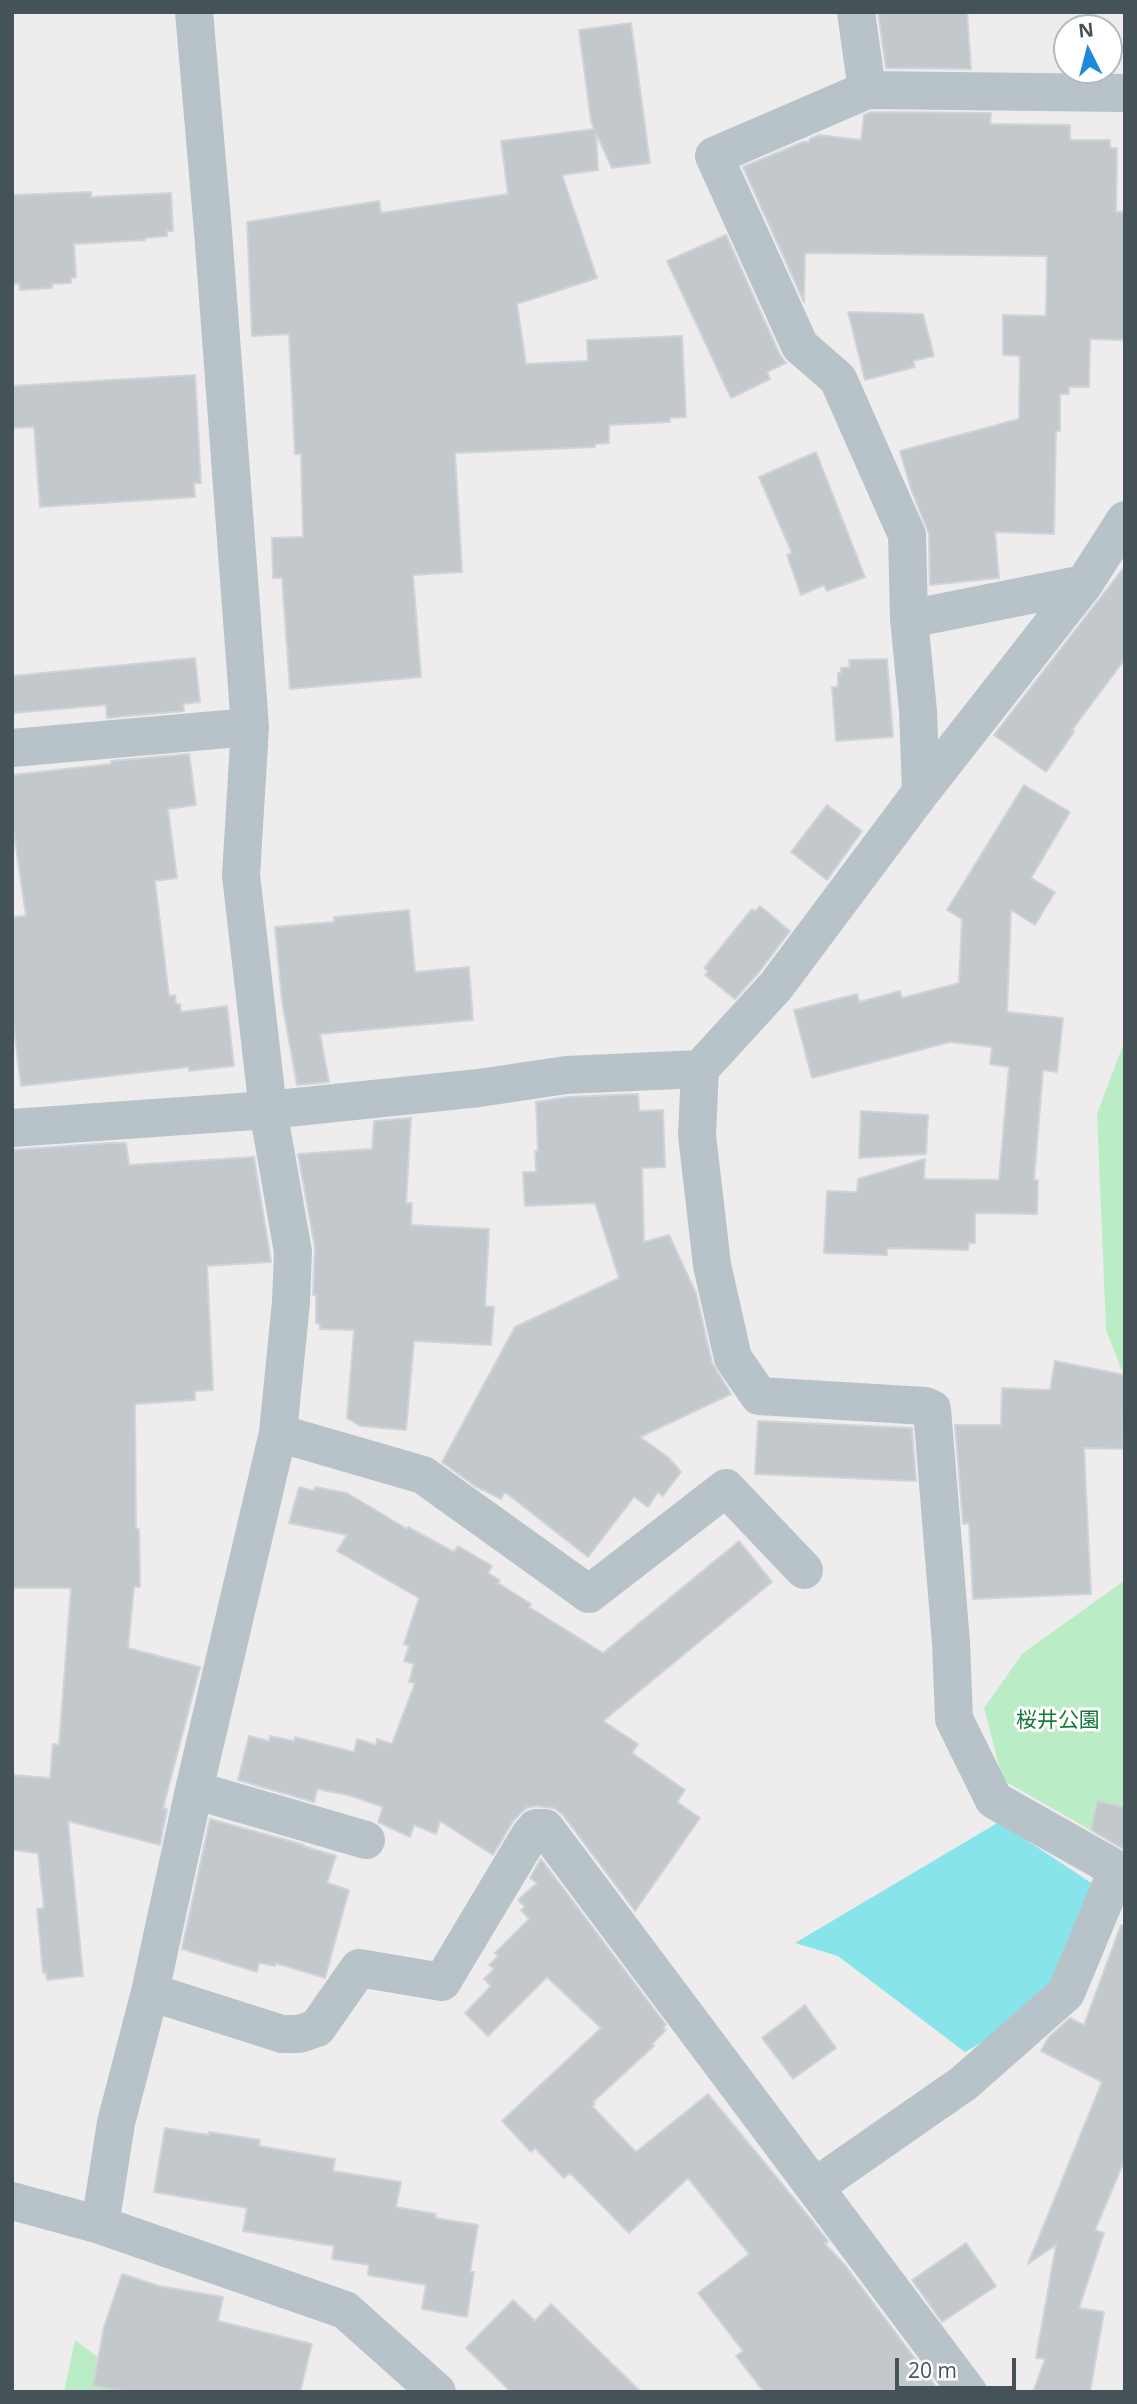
<!DOCTYPE html>
<html>
<head>
<meta charset="utf-8">
<style>
  body { margin:0 }
  #map { position:relative; width:1137px; height:2404px; overflow:hidden; background:#efeced; font-family:"Open Sans",sans-serif }
  canvas { display:block }
  .frame { position:absolute; inset:0; border:14px solid #455359; pointer-events:none }
  .north { position:absolute; left:1053px; top:14px; width:70px; height:70px; box-sizing:border-box; background:#fff; border:2px solid #b5babd; border-radius:50%; rotate:354deg; font-size:19px; font-weight:700; line-height:28px; text-align:center; color:#455359 }
  .north::after { content:''; display:block; margin:auto; width:24px; height:32px; background:#1b8bda; clip-path:polygon(50% 0,100% 100%,50% 72%,0 100%) }
  .scale { position:absolute; left:895px; top:2358px; width:121px; height:32px; box-sizing:border-box; border:4px solid #455359; border-top:0; padding-left:9px; font-size:21px; line-height:24px; white-space:nowrap; color:#455359; -webkit-text-stroke:5px #fff; paint-order:stroke }
</style>
</head>
<body>
<div id="map">
<canvas width="1137" height="2404"></canvas>
<div class="frame"></div>
<div class="north">N</div>
<div class="scale">20 m</div>
</div>
<script>
const c = document.querySelector('canvas').getContext('2d');
c.lineJoin = 'round';
function paint(path, color) { c.fillStyle = color; c.fill(path, 'evenodd'); }
const poly = rows => new Path2D(rows.map(r => 'M' + r).join(''));
function trace(path, color, width, dash) { c.strokeStyle = color; c.lineWidth = width; c.lineCap = dash ? 'butt' : 'round'; c.setLineDash(dash || []); c.stroke(path); }
function label(font, color, halo, rows, align = 'center') {
  c.font = font + ' "Open Sans","Noto Sans JP",sans-serif'; c.lineWidth = 6; c.setLineDash([]); c.textBaseline = 'middle'; c.strokeStyle = halo; c.fillStyle = color; for (const [text, x, y, turn = 0] of rows) {
    c.save(); c.translate(x, y); c.rotate((+turn || 0) * Math.PI / 180); c.textAlign = isNaN(turn) ? turn : align; if (halo) c.strokeText(text, 0, 0); c.fillText(text, 0, 0); c.restore();
  }
}
const green = poly([
  [1125,1040,1125,1378,1106,1330,1097,1114],
  [1125,1580,1125,1844,1120,1847,1003,1780,984,1708,1023,1653],
  [75,2340,143,2392,64,2392]
]);
const water = poly([
  [999,1822,1102,1890,1050,2003,965,2052,838,1956,795,1943]
]);
const building = poly([
  [878,12,967,12,971,69,886,68,878,12],
  [631,23,650,163,612,168,596,133,598,170,562,175,597,278,517,304,526,364,588,361,587,340,682,336,686,417,670,418,670,422,609,425,609,443,595,444,595,447,455,453,462,572,413,575,421,677,290,689,282,578,273,578,272,538,303,537,301,454,295,454,289,334,252,336,247,222,379,201,381,213,508,194,501,141,594,129,591,121,579,30,631,23],
  [871,112,991,113,990,124,1070,125,1070,140,1110,140,1110,148,1117,148,1116,212,1125,212,1125,340,1090,339,1089,387,1069,387,1069,394,1060,394,1060,431,1056,431,1054,534,995,532,999,578,930,585,929,534,911,489,900,451,1019,419,1020,356,1003,355,1003,315,1046,316,1047,256,805,253,804,302,743,167,803,142,809,142,810,139,819,135,861,140,864,115,871,112],
  [91,192,91,197,171,193,173,231,167,231,167,236,145,238,145,240,74,244,76,277,71,278,71,283,52,284,52,288,20,290,19,284,12,284,12,195,91,192],
  [726,235,780,355,786,363,767,372,770,379,731,398,667,261,726,235],
  [848,312,923,314,934,356,913,361,915,367,865,380,848,312],
  [195,375,201,483,194,483,195,497,40,507,34,427,12,428,12,386,195,375],
  [816,452,865,577,827,591,824,585,801,595,787,555,792,553,759,477,816,452],
  [1125,566,1125,659,1072,730,1074,732,1046,772,994,735,1125,566],
  [195,658,200,702,183,704,184,711,107,718,106,705,12,713,12,676,195,658],
  [887,659,893,737,836,741,832,687,838,687,838,673,841,673,841,668,850,667,849,660,887,659],
  [189,754,196,805,168,809,177,878,155,881,169,996,175,995,176,1004,180,1004,181,1012,227,1006,234,1066,189,1071,189,1067,21,1086,12,1012,12,917,26,916,12,820,12,775,111,764,111,761,189,754],
  [1024,785,1070,812,1031,878,1055,892,1035,925,1011,910,1007,1012,1063,1018,1057,1072,1043,1070,1034,1180,1038,1180,1037,1214,975,1213,975,1243,969,1243,968,1250,887,1248,887,1255,824,1253,827,1191,857,1192,858,1179,925,1159,924,1179,999,1180,1009,1067,990,1064,992,1047,950,1042,812,1078,794,1010,857,994,859,1002,900,991,902,998,959,983,962,919,947,910,1024,785],
  [827,805,862,831,827,880,791,852,827,805],
  [760,906,790,931,759,972,735,999,705,975,708,971,704,968,752,909,755,912,760,906],
  [409,910,415,972,469,967,473,1020,320,1034,329,1082,297,1085,282,1001,275,927,334,922,334,917,409,910],
  [638,1094,639,1111,663,1110,665,1167,642,1168,644,1242,669,1235,696,1293,712,1363,731,1394,640,1437,669,1458,681,1472,663,1496,658,1492,648,1507,634,1497,588,1557,505,1492,501,1499,475,1486,442,1462,515,1327,619,1278,595,1203,525,1206,523,1172,536,1172,535,1151,538,1151,536,1102,568,1097,638,1094],
  [861,1111,928,1115,926,1154,859,1158,861,1111],
  [411,1118,406,1203,412,1203,411,1225,489,1229,485,1306,494,1307,491,1345,414,1341,406,1430,360,1426,347,1418,354,1330,320,1329,320,1324,316,1323,316,1295,313,1295,315,1248,298,1154,372,1149,374,1121,411,1118],
  [108,1143,126,1143,129,1165,254,1157,271,1262,207,1266,213,1390,195,1391,195,1400,135,1404,136,1529,139,1529,140,1587,134,1587,128,1648,200,1667,163,1808,167,1809,160,1845,68,1821,83,1976,47,1980,46,1972,43,1973,37,1909,44,1908,38,1853,12,1850,12,1775,50,1778,53,1744,59,1745,71,1588,12,1588,12,1150,108,1143],
  [1055,1361,1125,1375,1123,1449,1084,1448,1091,1594,973,1599,969,1523,963,1524,955,1425,1001,1425,1002,1388,1050,1390,1055,1361],
  [758,1421,912,1428,916,1481,755,1474,758,1421],
  [299,1487,314,1491,315,1487,347,1493,407,1529,408,1527,454,1552,458,1546,492,1566,488,1573,500,1580,498,1583,531,1604,529,1607,603,1653,739,1541,772,1582,603,1721,638,1744,632,1753,685,1790,677,1802,700,1818,635,1911,563,1815,554,1808,536,1806,526,1808,513,1821,493,1855,440,1821,436,1834,414,1825,410,1837,378,1822,383,1807,348,1795,317,1789,314,1802,238,1780,249,1736,269,1741,270,1736,294,1741,295,1737,354,1752,357,1739,376,1745,377,1739,392,1744,415,1683,409,1682,414,1664,404,1661,409,1646,404,1644,419,1598,337,1551,347,1535,289,1523,299,1487],
  [1097,1801,1125,1807,1125,1850,1091,1830,1097,1801],
  [210,1819,304,1845,303,1846,336,1856,327,1883,349,1890,325,1978,275,1963,275,1966,259,1963,257,1972,182,1949,210,1819],
  [541,1859,666,2025,663,2028,666,2030,652,2044,654,2046,593,2102,595,2104,592,2106,636,2152,708,2094,809,2217,828,2241,825,2244,844,2264,940,2392,764,2392,736,2356,743,2351,698,2293,749,2254,688,2178,629,2233,570,2173,564,2178,535,2148,531,2152,502,2121,601,2028,547,1977,488,2036,465,2013,491,1986,484,1979,494,1969,489,1965,498,1956,495,1953,529,1919,521,1910,525,1907,518,1900,537,1883,530,1878,541,1859],
  [1121,1925,1125,1926,1125,2159,1095,2230,1104,2233,1079,2308,1104,2312,1090,2392,1033,2392,1045,2359,1036,2358,1056,2245,1028,2264,1102,2082,1041,2051,1048,2038,1070,2018,1084,2025,1121,1925],
  [805,2005,836,2048,793,2079,762,2038,805,2005],
  [165,2128,209,2135,209,2132,260,2140,259,2146,335,2159,333,2171,401,2182,396,2207,436,2214,435,2218,478,2225,470,2272,474,2272,467,2317,422,2309,426,2285,368,2275,369,2265,332,2259,334,2246,243,2231,247,2208,154,2192,165,2128],
  [966,2243,996,2286,942,2322,912,2280,966,2243],
  [122,2274,159,2286,223,2297,218,2321,312,2344,300,2392,130,2392,93,2386,104,2327,122,2274],
  [513,2300,535,2321,551,2304,641,2392,511,2392,466,2348,513,2300]
]);
const minor = poly([
  [856,12,867,90],
  [909,619,1084,584],
  [12,748,250,727],
  [921,792,918,711,909,619,907,535,838,379,800,346,714,156,867,90,1125,93],
  [700,1069,697,1135,712,1265,733,1358,759,1396,925,1406,932,1409,951,1643,954,1719,994,1800,1111,1866,1116,1873,1066,1993,964,2083,816,2186],
  [12,1128,268,1110,479,1088,566,1075,700,1069,776,986,921,792,1084,584,1125,520],
  [278,1433,423,1475,589,1594,726,1488,804,1570],
  [194,1790,366,1840],
  [150,1992,282,2034,299,2034,317,2028,359,1968,442,1982,530,1835,536,1828,545,1828,968,2392],
  [12,2201,100,2225,345,2310,437,2392],
  [100,2225,116,2123,150,1992,194,1790,278,1433,291,1302,293,1252,268,1110,241,875,250,727,213,231,194,12]
]);
const parkNames = [
  ["桜井公園",1058,1721]
];
paint(green, '#baedc6');
paint(water, '#87e4ea');
paint(building, '#c3c8cc');
trace(building, '#d0d4d8', 2);
trace(minor, '#b7c3c9', 38);
label('21px', '#177939', '#fff', parkNames);
</script>
</body>
</html>
